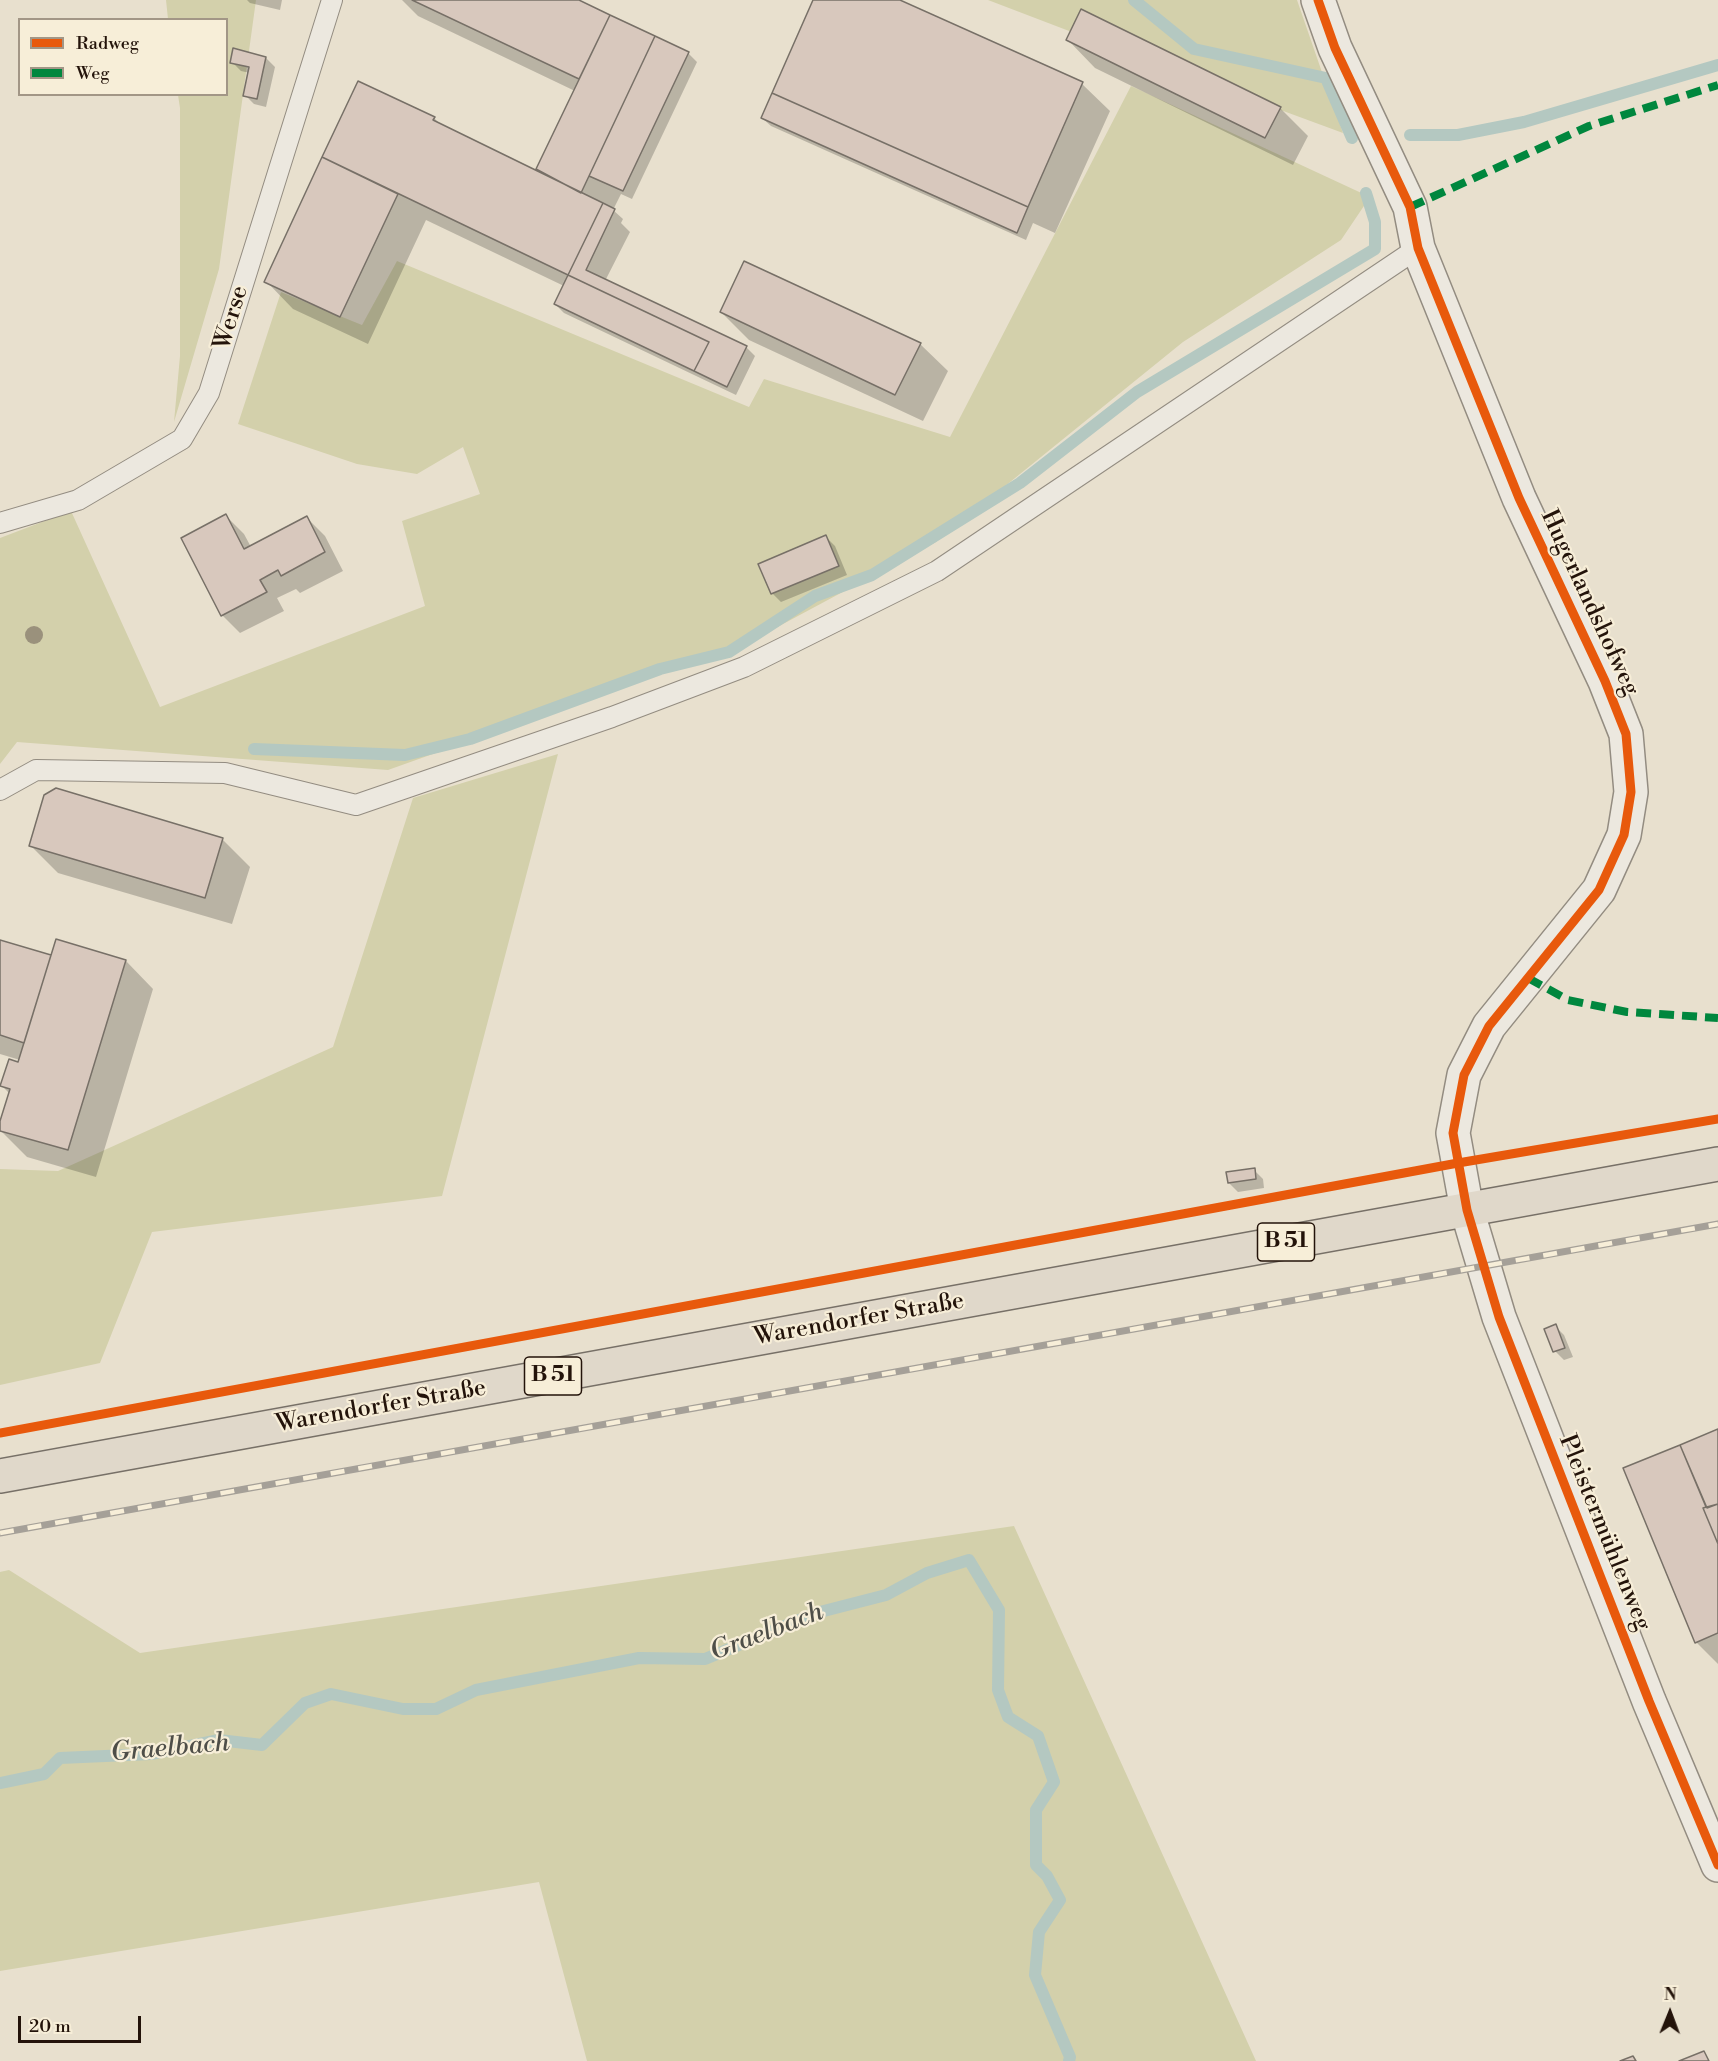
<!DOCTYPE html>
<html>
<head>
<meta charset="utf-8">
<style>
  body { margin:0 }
  #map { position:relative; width:1718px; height:2061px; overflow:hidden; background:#e8e0ce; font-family:"Libre Bodoni",serif }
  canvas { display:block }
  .legend { position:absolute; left:18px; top:18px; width:210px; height:78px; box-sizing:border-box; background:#f7eed8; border:2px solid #a29686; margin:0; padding:8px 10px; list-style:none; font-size:18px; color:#23130a }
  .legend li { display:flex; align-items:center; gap:12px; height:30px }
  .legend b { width:30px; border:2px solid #a29686 }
  .north { position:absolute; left:1640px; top:1983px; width:60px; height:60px; -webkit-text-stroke:4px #f7eed8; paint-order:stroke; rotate:1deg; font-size:16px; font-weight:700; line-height:24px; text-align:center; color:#23130a }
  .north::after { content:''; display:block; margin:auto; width:21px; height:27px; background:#23130a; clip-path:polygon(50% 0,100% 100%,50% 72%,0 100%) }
  .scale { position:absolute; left:18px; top:2016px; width:123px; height:27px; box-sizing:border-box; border:3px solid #23130a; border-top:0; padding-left:8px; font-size:18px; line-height:21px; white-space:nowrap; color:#23130a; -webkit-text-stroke:4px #f7eed8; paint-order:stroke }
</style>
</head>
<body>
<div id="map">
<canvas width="1718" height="2061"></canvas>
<ul class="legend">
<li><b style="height:8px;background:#e8590c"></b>Radweg</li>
<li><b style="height:8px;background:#00873e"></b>Weg</li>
</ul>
<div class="north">N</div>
<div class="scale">20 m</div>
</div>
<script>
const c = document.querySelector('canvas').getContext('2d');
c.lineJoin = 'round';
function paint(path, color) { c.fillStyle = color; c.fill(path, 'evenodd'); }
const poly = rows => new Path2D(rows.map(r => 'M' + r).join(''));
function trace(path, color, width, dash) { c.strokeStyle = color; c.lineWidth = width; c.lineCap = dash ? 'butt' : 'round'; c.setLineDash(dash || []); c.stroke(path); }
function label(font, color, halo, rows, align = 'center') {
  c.font = font + ' "Libre Bodoni",serif'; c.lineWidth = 4.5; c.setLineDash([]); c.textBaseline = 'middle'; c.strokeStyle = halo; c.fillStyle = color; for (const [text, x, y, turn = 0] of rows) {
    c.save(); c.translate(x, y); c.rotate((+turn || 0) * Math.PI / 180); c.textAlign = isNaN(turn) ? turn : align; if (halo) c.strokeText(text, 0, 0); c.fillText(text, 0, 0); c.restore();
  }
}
const green = poly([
  [166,0,256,0,219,269,174,422,180,356,180,108,178,95,226,94,226,20,168,19],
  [988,0,1297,0,1343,133,1145,60],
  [1131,86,1370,197,1341,240,1183,342,936,542,755,639,388,770,17,742,0,764,0,538,71,511,160,707,425,606,402,521,480,494,463,447,417,474,357,464,238,424,281,292,362,325,397,261,749,407,764,379,950,437],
  [558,754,442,1196,152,1232,100,1363,0,1385,0,1169,58,1171,333,1047,413,798],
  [1014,1526,1256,2061,587,2061,539,1882,0,1971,0,1572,9,1570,140,1653]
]);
const shadow = poly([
  [247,0,282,0,280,10,250,3],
  [402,0,576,0,688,53,697,62,632,199,621,194,613,210,623,219,621,223,630,232,605,281,747,348,755,356,736,395,564,313,555,304,564,286,426,220,368,344,293,309,266,281,359,83,434,118,442,126,536,172,575,91,418,16],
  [815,0,896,0,1082,84,1110,111,1055,233,1033,223,1026,240,771,126,762,118],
  [1068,40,1280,108,1308,136,1293,165,1095,68],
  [266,58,275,67,266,107,254,104,245,95,250,73,241,71,232,62],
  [721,312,920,344,948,371,923,421,749,340],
  [226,516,244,534,251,547,307,518,325,536,343,571,300,593,296,589,277,598,284,611,240,633,222,615],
  [826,537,835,546,847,575,781,602,772,593],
  [222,839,250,867,232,924,58,873,31,846],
  [0,941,52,957,126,961,153,989,96,1177,27,1157,0,1130,10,1094,2,1086,20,1060,0,1054],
  [1254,1170,1263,1179,1264,1188,1238,1192,1229,1183],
  [1555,1326,1564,1335,1573,1357,1564,1360,1555,1351],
  [1718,1431,1718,1664,1696,1642,1625,1469]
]);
const stream = poly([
  [1134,0,1194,49,1326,78,1352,138],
  [1410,135,1458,135,1524,122,1718,65],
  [254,749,405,755,470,739,660,669,729,652,815,596,872,575,1020,483,1137,392,1375,249,1375,222,1366,193],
  [0,1783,44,1774,60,1758,151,1754,219,1740,262,1745,305,1703,331,1694,403,1709,436,1709,476,1690,639,1658,705,1659,816,1613,886,1595,927,1573,969,1560,999,1610,998,1690,1008,1717,1038,1736,1054,1782,1036,1810,1036,1865,1047,1876,1060,1900,1039,1932,1035,1975,1070,2057,1069,2061]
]);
const building = poly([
  [412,0,579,0,610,15,579,79,412,0],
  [813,0,900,0,1083,82,1028,207,772,93,813,0],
  [1081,9,1281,107,1265,138,1066,40,1081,9],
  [610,15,655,36,581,193,536,169,610,15],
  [655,36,689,52,623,191,589,176,655,36],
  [233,48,266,57,257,99,243,96,249,67,230,63,233,48],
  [358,81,435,117,433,120,603,203,568,275,322,157,358,81],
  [772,93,1028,207,1017,233,761,118,772,93],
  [322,157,398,194,340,317,264,282,322,157],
  [603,203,615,209,586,270,747,346,727,387,694,371,709,342,568,275,603,203],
  [744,261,921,343,895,395,720,312,744,261],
  [568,275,709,342,694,371,554,304,568,275],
  [226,514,244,549,307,516,325,552,281,576,278,570,260,580,267,592,221,616,181,538,226,514],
  [826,535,839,566,771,594,758,564,826,535],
  [56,788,223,838,205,898,29,846,44,795,56,788],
  [56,939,126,960,68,1150,0,1131,0,1121,10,1089,0,1086,9,1059,18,1062,56,939],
  [0,940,51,955,24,1043,0,1035,0,940],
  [1255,1168,1256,1179,1228,1183,1226,1172,1255,1168],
  [1556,1324,1565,1348,1553,1352,1544,1329,1556,1324],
  [1718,1429,1718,1504,1707,1508,1680,1445,1718,1429],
  [1680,1445,1706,1507,1703,1508,1718,1544,1718,1633,1695,1643,1623,1468,1680,1445],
  [1718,1504,1718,1544,1703,1508,1718,1504],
  [1704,2051,1709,2061,1679,2061,1704,2051],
  [1633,2056,1636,2061,1620,2061,1633,2056]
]);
const service = poly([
  [0,523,78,500,182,439,209,393,332,0],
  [0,790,36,770,225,773,356,805,612,717,744,667,937,571,1418,248]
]);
const minor = poly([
  [1318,0,1335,48,1410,207,1418,248,1519,498,1605,681,1626,734,1631,792,1624,835,1599,890,1489,1026,1464,1075,1453,1133,1467,1210,1499,1317,1649,1701,1718,1865]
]);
const primary = poly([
  [0,1476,1718,1164]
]);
const rail = poly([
  [0,1533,1718,1224]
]);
const quiet = poly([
  [1410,207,1589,126,1718,85],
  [1528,978,1568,1000,1627,1012,1718,1018]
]);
const cycleway = poly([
  [1318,0,1335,48,1410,207,1418,248,1519,498,1605,681,1626,734,1631,792,1624,835,1599,890,1489,1026,1464,1075,1453,1133,1467,1210,1499,1317,1649,1701,1718,1865],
  [0,1433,1458,1163,1718,1119]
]);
const trees = [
  [34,635]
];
const shields = [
  [1286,1242,57],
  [553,1376,57]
];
const shieldNames = [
  ["B 51",1286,1242],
  ["B 51",553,1376]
];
const streetNames = [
  ["Werse",232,318,-73],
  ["Hugerlandshofweg",1589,603,65],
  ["Warendorfer Straße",859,1320,-10],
  ["Warendorfer Straße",381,1407,-10],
  ["Pleistermühlenweg",1604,1533,68]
];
const waterNames = [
  ["Graelbach",767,1633,-21],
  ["Graelbach",170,1749,-5]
];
paint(green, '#d3d0ab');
paint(shadow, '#0003');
trace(stream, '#b4c8c1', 12);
paint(building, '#d8c8bd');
trace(building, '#777067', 1.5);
trace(service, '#938c81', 22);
trace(minor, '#938c81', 36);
trace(primary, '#777067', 36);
trace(service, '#ece8df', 20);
trace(minor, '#ece8df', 33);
trace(primary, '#e0d8ca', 33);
trace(rail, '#a5a098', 7);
trace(rail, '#f7eed8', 4.5, [14]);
trace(quiet, '#00873e', 8, [15, 8]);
trace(cycleway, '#e8590c', 9);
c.fillStyle = '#9a917c';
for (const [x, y] of trees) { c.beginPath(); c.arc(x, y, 9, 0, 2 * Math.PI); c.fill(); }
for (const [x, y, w] of shields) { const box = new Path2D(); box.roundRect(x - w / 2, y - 19, w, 38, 4.5); c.fillStyle = '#f7eed8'; c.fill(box); trace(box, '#23130a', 1.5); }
label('bold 22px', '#23130a', null, shieldNames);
label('24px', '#23130a', '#f7eed8', streetNames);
label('italic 26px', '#4e4e48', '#f7eed8', waterNames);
</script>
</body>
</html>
